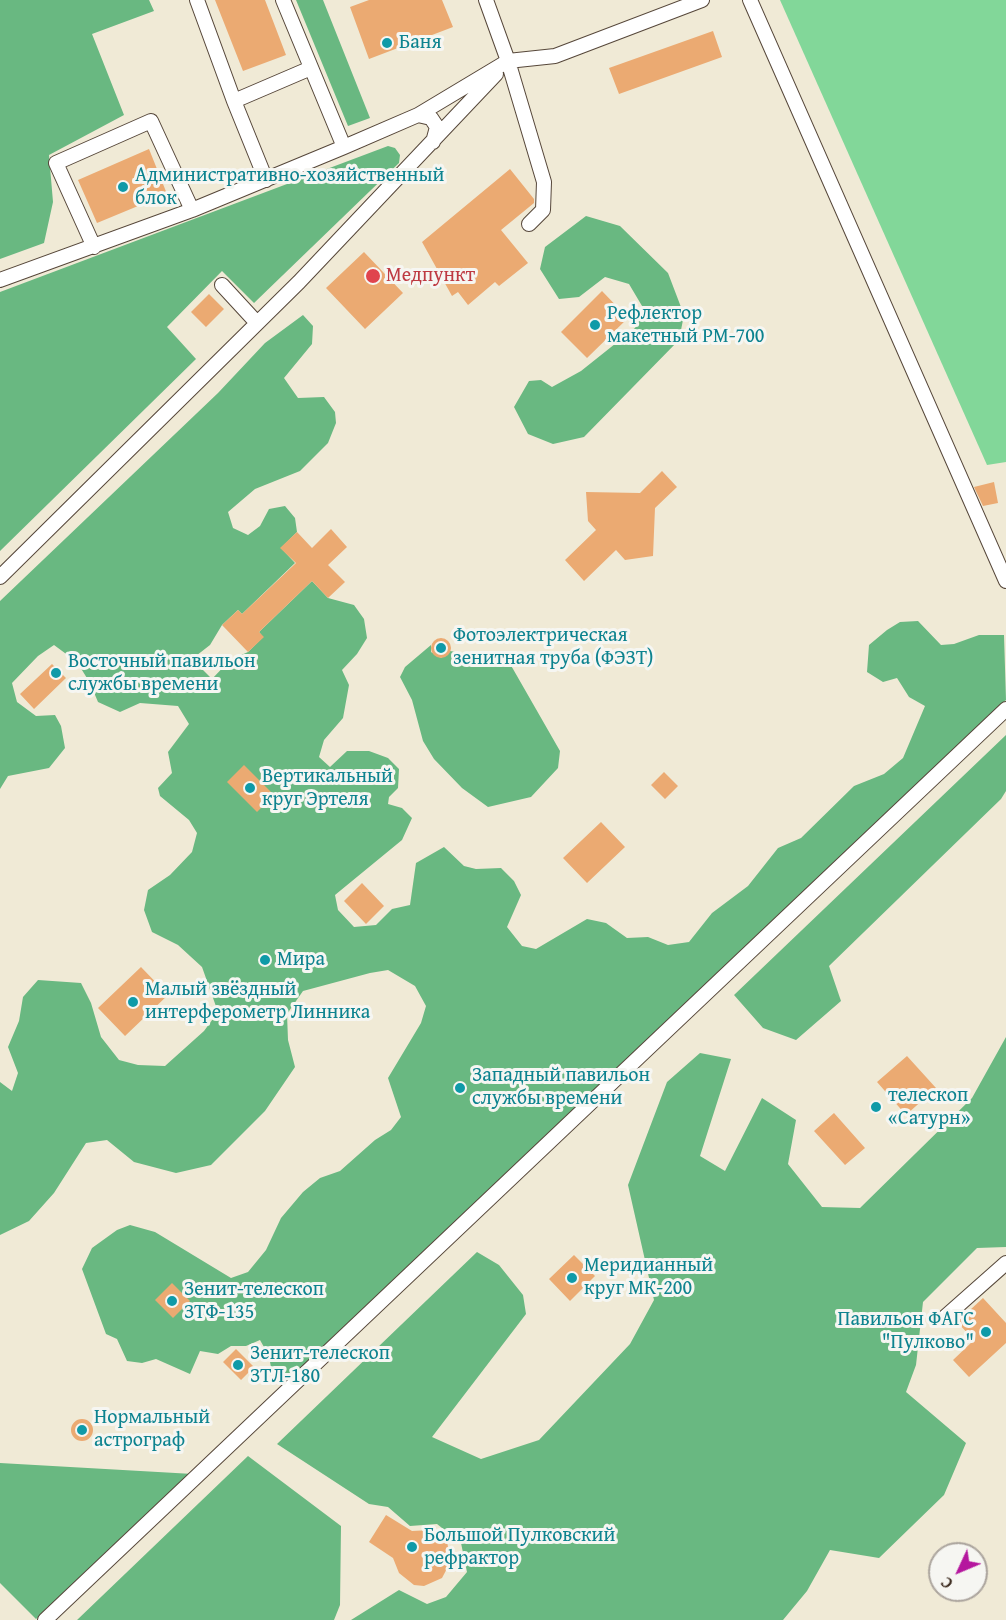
<!DOCTYPE html>
<html>
<head>
<meta charset="utf-8">
<style>
  body { margin:0 }
  #map { position:relative; width:1006px; height:1620px; overflow:hidden; background:#f0ead6; font-family:"Gentium Book Plus",serif }
  canvas { display:block }
  .north { position:absolute; left:928px; top:1542px; width:60px; height:60px; box-sizing:border-box; background:#f6f6f2; border:2px solid #aba49d; border-radius:50%; rotate:226deg; font-size:16px; font-weight:700; line-height:24px; text-align:center; color:#3b2a1e }
  .north::after { content:''; display:block; margin:auto; width:21px; height:27px; background:#b5179e; clip-path:polygon(50% 0,100% 100%,50% 72%,0 100%) }
</style>
</head>
<body>
<div id="map">
<canvas width="1006" height="1620"></canvas>
<div class="north">С</div>
</div>
<script>
const c = document.querySelector('canvas').getContext('2d');
c.lineJoin = 'round';
function paint(path, color) { c.fillStyle = color; c.fill(path, 'evenodd'); }
const poly = rows => new Path2D(rows.map(r => 'M' + r).join(''));
function trace(path, color, width, dash) { c.strokeStyle = color; c.lineWidth = width; c.lineCap = dash ? 'butt' : 'round'; c.setLineDash(dash || []); c.stroke(path); }
function label(font, color, halo, rows, align = 'center') {
  c.font = font + ' "Gentium Book Plus",serif'; c.lineWidth = 6; c.setLineDash([]); c.textBaseline = 'middle'; c.strokeStyle = halo; c.fillStyle = color; for (const [text, x, y, turn = 0] of rows) {
    c.save(); c.translate(x, y); c.rotate((+turn || 0) * Math.PI / 180); c.textAlign = isNaN(turn) ? turn : align; if (halo) c.strokeText(text, 0, 0); c.fillText(text, 0, 0); c.restore();
  }
}
const green = poly([
  [780,0,1006,0,1006,462,987,465]
]);
const forest = poly([
  [0,0,149,0,154,11,92,34,124,115,49,155,53,202,44,243,0,259],
  [296,0,323,0,370,118,348,126],
  [388,146,395,148,400,155,399,163,254,303,222,271,167,327,196,359,0,551,0,292],
  [586,216,620,226,668,273,684,315,679,340,584,437,553,444,528,434,514,407,529,381,541,380,552,387,581,371,635,328,645,311,629,284,605,277,579,297,559,299,540,269,545,247],
  [303,315,313,326,312,344,284,378,298,398,324,397,335,412,336,423,328,443,300,471,255,489,228,512,233,528,248,535,260,526,269,509,285,506,295,518,297,532,281,548,295,563,242,614,238,610,222,625,210,645,192,659,212,679,230,660,248,652,263,637,259,632,312,581,328,598,354,605,364,619,367,638,357,654,342,670,349,685,343,718,324,740,319,757,330,767,347,751,369,751,388,758,399,769,398,788,389,797,388,804,402,808,412,818,402,840,335,895,338,910,354,927,376,925,392,909,410,905,416,863,444,847,464,866,476,869,501,868,514,881,521,895,507,927,522,946,536,949,587,919,606,923,627,938,648,937,668,945,689,942,712,913,748,886,778,848,801,838,854,786,884,774,903,758,925,706,909,697,897,678,883,682,867,672,869,645,887,630,900,622,918,621,941,645,954,644,979,635,1004,635,1006,700,311,1376,286,1380,272,1373,269,1356,260,1340,246,1346,231,1346,218,1354,200,1351,190,1374,156,1359,142,1363,127,1361,117,1339,106,1334,82,1269,92,1248,117,1230,130,1225,155,1232,231,1278,248,1272,266,1250,281,1218,303,1192,320,1178,340,1171,375,1140,391,1130,401,1117,388,1078,421,1023,426,1006,415,986,388,970,370,973,303,991,287,1014,288,1040,295,1067,265,1111,211,1165,176,1173,134,1162,107,1140,86,1143,54,1193,29,1221,0,1235,0,1082,12,1091,18,1073,8,1047,19,1021,23,997,38,980,81,983,91,1003,101,1037,119,1060,138,1065,165,1066,204,1031,218,1012,202,967,178,945,152,932,144,910,148,890,170,875,192,852,197,833,189,820,160,796,158,788,172,773,168,752,189,724,178,706,140,703,120,712,98,702,90,683,77,662,54,645,38,656,12,683,17,702,36,716,55,715,61,726,65,748,49,768,8,776,0,789,0,601,218,393,265,343],
  [431,645,431,652,441,658,450,651,509,662,560,751,558,768,531,797,488,807,462,788,434,759,423,741,412,700,400,677,405,667],
  [1006,735,1006,791,1001,799,829,966,841,1001,796,1040,763,1028,734,995],
  [1006,1037,1006,1247,977,1248,923,1302,916,1365,906,1392,966,1443,944,1495,879,1558,830,1550,807,1591,783,1620,351,1620,399,1590,427,1604,446,1597,467,1572,461,1543,437,1524,410,1526,388,1507,369,1504,277,1444,477,1252,499,1265,523,1295,526,1314,432,1437,481,1459,539,1440,630,1344,654,1300,628,1185,667,1082,700,1053,731,1059,700,1156,725,1171,762,1098,796,1120,788,1164,822,1207,860,1208,972,1098],
  [248,1456,341,1526,340,1605,334,1620,77,1620],
  [0,1463,193,1474,36,1619,0,1583]
]);
const building = poly([
  [215,0,265,0,286,55,243,71],
  [369,0,442,0,453,27,369,59,350,7],
  [713,31,722,57,619,94,609,68],
  [149,149,167,194,97,223,78,180],
  [510,169,534,199,534,203,501,230,528,263,499,286,495,282,468,305,458,292,452,296,422,242],
  [364,252,403,293,365,329,326,288],
  [602,291,628,318,587,358,561,332],
  [209,294,224,309,206,327,191,312],
  [662,471,677,487,655,508,653,556,625,560,616,550,584,581,565,560,596,530,588,521,586,492,640,493],
  [994,482,998,503,983,506,974,487],
  [331,529,347,547,328,565,345,582,328,598,312,581,259,632,264,637,248,652,222,625,238,610,242,614,296,563,280,548,297,532,312,548],
  '431 648a10 10 0 1 1 20 0a10 10 0 1 1-20 0Z',
  [52,664,66,678,34,709,20,694],
  [244,765,274,795,257,812,227,782],
  [664,772,678,786,665,799,651,785],
  [601,822,625,847,587,883,563,858],
  [362,883,384,906,366,924,344,901],
  [141,967,168,995,125,1036,98,1008],
  [907,1056,936,1088,906,1115,877,1082],
  [834,1113,865,1148,845,1165,814,1131],
  [574,1255,595,1276,570,1301,549,1279],
  [172,1283,190,1301,173,1318,155,1300],
  [983,1298,1006,1323,1006,1343,969,1377,953,1360,974,1340,957,1322],
  [236,1349,254,1367,241,1380,223,1362],
  '71 1430a11 11 0 1 1 22 0a11 11 0 1 1-22 0Z',
  [386,1515,412,1531,431,1530,447,1542,451,1561,442,1578,424,1586,414,1585,399,1573,393,1558,369,1542]
]);
const lane = poly([
  [197,0,234,101,266,180],
  [283,0,344,147],
  [486,0,508,61,544,182,543,210,529,224],
  [750,0,1006,581],
  [234,101,311,68],
  [418,115,431,118,437,127,433,142],
  [94,247,56,163,151,121,192,210],
  [0,280,192,210,344,147,418,115,508,61,555,56,702,0],
  [222,285,257,323],
  [0,577,299,282,496,74],
  [945,1317,1006,1263],
  [45,1620,1006,709]
]);
const markers = [
  [387,43,6,"#0f9aa8"],
  [123,187,6,"#0f9aa8"],
  [373,276,8,"#e0444e"],
  [595,325,6,"#0f9aa8"],
  [441,648,6,"#0f9aa8"],
  [56,673,6,"#0f9aa8"],
  [250,788,6,"#0f9aa8"],
  [265,960,6,"#0f9aa8"],
  [133,1002,6,"#0f9aa8"],
  [460,1088,6,"#0f9aa8"],
  [876,1107,6,"#0f9aa8"],
  [572,1278,6,"#0f9aa8"],
  [172,1301,6,"#0f9aa8"],
  [986,1332,6,"#0f9aa8"],
  [238,1365,6,"#0f9aa8"],
  [82,1430,6,"#0f9aa8"],
  [412,1547,6,"#0f9aa8"]
];
const cultureNames = [
  ["Баня",399,43],
  ["Административно-хозяйственный",135,176],
  ["блок",135,199],
  ["Рефлектор",607,314],
  ["макетный РМ-700",607,337],
  ["Фотоэлектрическая",453,636],
  ["зенитная труба (ФЭЗТ)",453,659],
  ["Восточный павильон",68,662],
  ["службы времени",68,685],
  ["Вертикальный",262,777],
  ["круг Эртеля",262,800],
  ["Мира",277,960],
  ["Малый звёздный",145,990],
  ["интерферометр Линника",145,1013],
  ["Западный павильон",472,1076],
  ["службы времени",472,1099],
  ["телескоп",888,1096],
  ["«Сатурн»",888,1119],
  ["Меридианный",584,1266],
  ["круг МК-200",584,1289],
  ["Зенит-телескоп",184,1290],
  ["ЗТФ-135",184,1313],
  ["Павильон ФАГС",974,1320,"right"],
  ["\"Пулково\"",974,1343,"right"],
  ["Зенит-телескоп",250,1354],
  ["ЗТЛ-180",250,1377],
  ["Нормальный",94,1418],
  ["астрограф",94,1441],
  ["Большой Пулковский",424,1536],
  ["рефрактор",424,1559]
];
const healthNames = [
  ["Медпункт",386,276]
];
paint(green, '#82d799');
paint(forest, '#69b881');
paint(building, '#ebaa72');
trace(lane, '#56473a', 16);
trace(lane, '#fff', 14);
for (const [x, y, r, color] of markers) { const dot = new Path2D(); dot.arc(x, y, r, 0, 2 * Math.PI); c.fillStyle = color; c.fill(dot); trace(dot, '#f6f6f2', 2); }
label('20px', '#0d838f', '#f6f6f2', cultureNames, 'left');
label('20px', '#be3a42', '#f6f6f2', healthNames, 'left');
</script>
</body>
</html>
